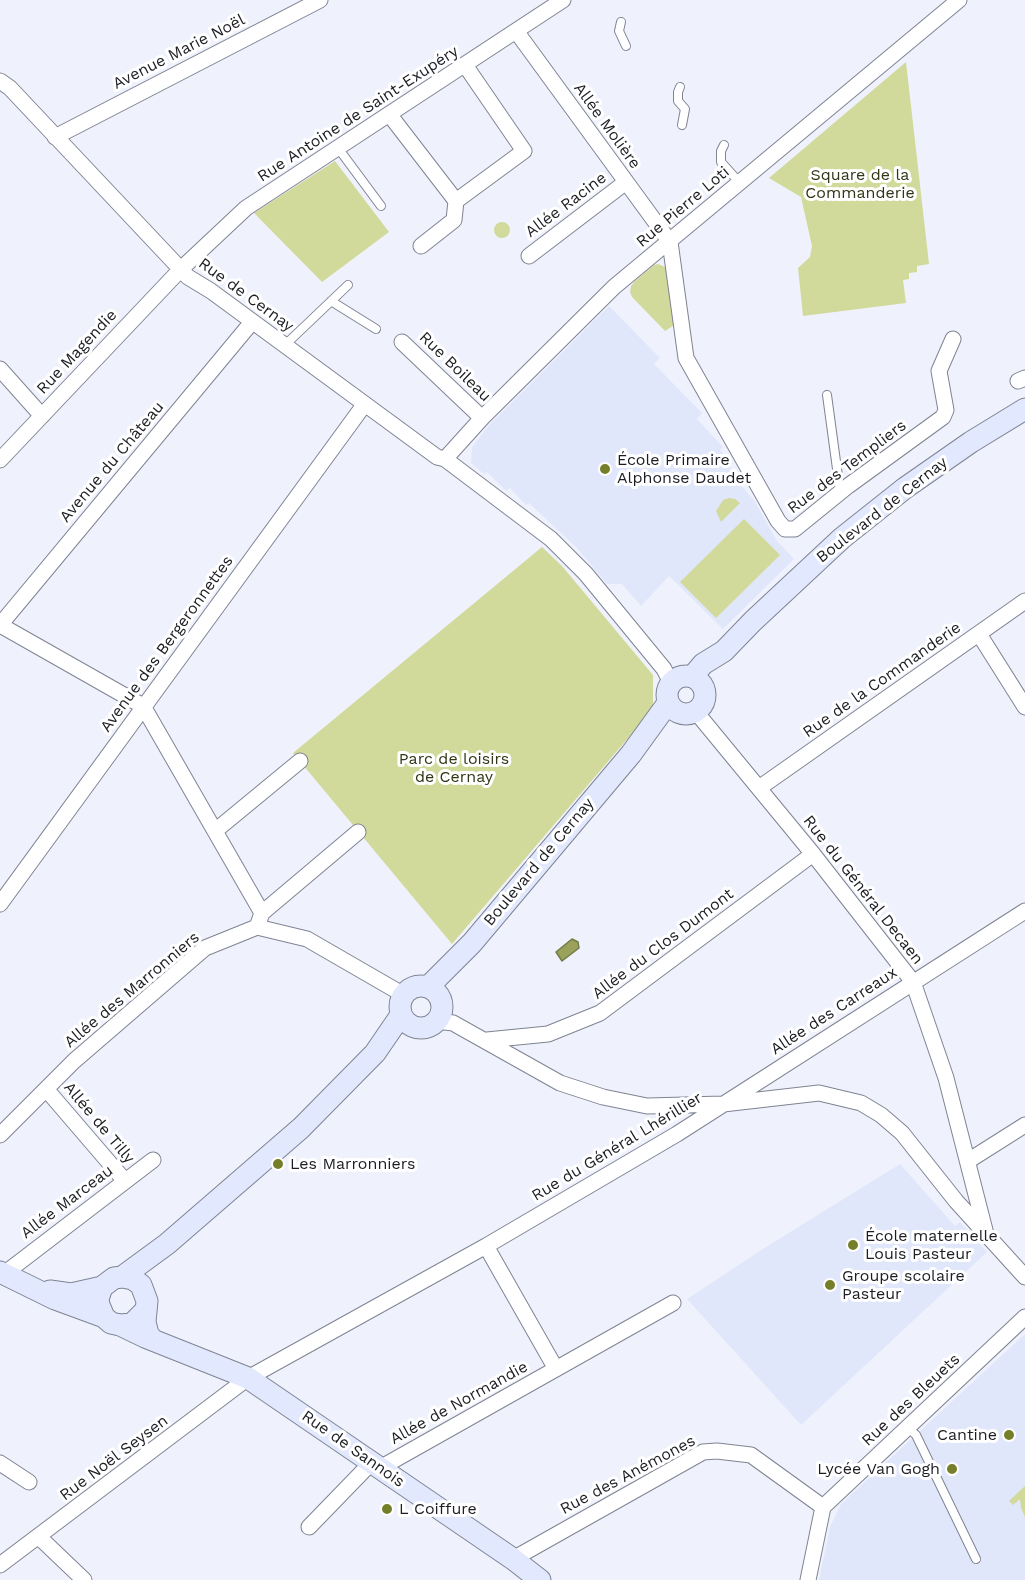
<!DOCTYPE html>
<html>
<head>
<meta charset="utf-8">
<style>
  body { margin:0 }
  canvas { display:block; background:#eff2fc }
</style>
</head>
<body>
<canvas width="1025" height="1580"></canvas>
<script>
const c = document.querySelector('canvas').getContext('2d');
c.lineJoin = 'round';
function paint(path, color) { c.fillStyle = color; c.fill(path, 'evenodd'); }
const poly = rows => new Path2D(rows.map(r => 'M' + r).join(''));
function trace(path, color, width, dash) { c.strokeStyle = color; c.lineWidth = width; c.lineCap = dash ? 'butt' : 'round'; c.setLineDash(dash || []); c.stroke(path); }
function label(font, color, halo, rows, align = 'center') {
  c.font = font + ' "Work Sans",sans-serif'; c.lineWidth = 6; c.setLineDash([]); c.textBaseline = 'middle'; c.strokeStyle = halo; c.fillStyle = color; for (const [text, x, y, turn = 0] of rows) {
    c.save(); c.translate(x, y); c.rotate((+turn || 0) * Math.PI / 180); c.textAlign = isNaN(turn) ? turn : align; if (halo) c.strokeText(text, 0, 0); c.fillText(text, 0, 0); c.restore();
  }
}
const built = poly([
  [609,306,660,358,654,364,702,413,697,419,723,447,720,450,733,463,730,467,742,480,739,483,754,500,777,541,794,559,723,629,669,576,641,606,622,584,607,584,577,548,529,503,526,505,510,488,506,491,487,472,484,474,471,463,472,447,490,424],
  [900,1164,955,1226,960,1222,987,1252,801,1425,687,1299,766,1247],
  [1025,1334,1025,1580,819,1580,830,1527,841,1504]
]);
const green = poly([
  [906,62,929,264,917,266,917,272,909,273,909,279,903,280,906,303,803,316,798,268,810,257,812,246,801,197,769,178],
  [335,161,389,232,322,282,254,213],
  '494 230a8 8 0 1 1 16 0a8 8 0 1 1-16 0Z',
  [658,264,665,267,668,270,676,324,665,331,632,297,630,292,631,286,635,281,654,265],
  [729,498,735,499,740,503,721,522,716,511,723,500],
  [744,519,780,555,716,618,680,582],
  [542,547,562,566,653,675,653,709,452,944,293,753],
  [1025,1486,1025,1517,1021,1508,1020,1499,1013,1505,1009,1501]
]);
const water = poly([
  [572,939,578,942,579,948,562,961,556,952,572,939]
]);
const lane = poly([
  [621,22,619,31,626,46],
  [680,87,678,92,678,101,685,109,682,125],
  [724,145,721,151,721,162,740,183],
  [338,148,381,206],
  [331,301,376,329],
  [285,345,348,285],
  [827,395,840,491],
  [908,1428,916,1435,976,1559]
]);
const street = poly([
  [516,31,670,242,686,358,778,521,785,529,795,529,848,486,943,417,946,410,939,371,953,339],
  [0,81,10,88,188,277,211,291,437,457,445,459,551,539,586,574,664,669,671,683],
  [389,114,456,201,454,220,421,246],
  [55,137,320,0],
  [456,201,524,151,465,65],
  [529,256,626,182],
  [402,342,482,418],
  [0,369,42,416],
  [1018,381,1025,378],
  [445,459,482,418,614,287,959,0],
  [0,460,181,269,246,208,563,0],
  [0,625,143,706,262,913,257,927],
  [0,625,252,322],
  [979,634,1025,707],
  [696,712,813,854,913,982,946,1078,985,1230],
  [759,788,1025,601],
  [215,831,300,761],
  [0,904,364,405],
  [262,913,358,832],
  [437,1021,453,1023,560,1083,603,1097,647,1106,723,1104,819,1093,861,1103,881,1115,902,1133,956,1201,1025,1277],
  [487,1040,548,1034,600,1013,813,854],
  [46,1089,125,1181],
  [0,1135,74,1061,205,948,257,927,307,939,404,995],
  [968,1161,1025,1125],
  [486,1246,556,1369],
  [4,1274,153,1160],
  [0,1463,29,1482],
  [380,1468,673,1303],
  [309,1527,372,1462],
  [39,1537,84,1580],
  [513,1559,703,1452,717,1451,751,1455,823,1507],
  [0,1565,248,1378,486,1246,677,1134,1025,911],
  [808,1580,823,1507,1025,1317]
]);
const secondary = poly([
  '667 695a19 19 0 1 1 38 0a19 19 0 1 1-38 0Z',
  [692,677,703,664,724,651,753,621,842,538,905,488,971,442,1025,409],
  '400 1007a21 21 0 1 1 42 0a21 21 0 1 1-42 0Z',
  [428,987,472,943,631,754,668,703],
  [0,1272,55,1299,104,1317],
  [122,1277,167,1244,301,1128,375,1053,401,1015],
  [50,1291,71,1294,102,1287],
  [144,1312,132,1324,120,1325,111,1323,104,1317,99,1305,98,1299,102,1287,114,1278,122,1277,133,1279,141,1285,147,1301,145,1322,148,1334,153,1340],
  [120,1325,145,1337,248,1378,513,1559,540,1580]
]);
const markers = [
  [605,469,6,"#757e29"],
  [278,1164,6,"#757e29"],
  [853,1245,6,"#757e29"],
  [830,1285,6,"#757e29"],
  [1009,1435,6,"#757e29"],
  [952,1469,6,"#757e29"],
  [387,1509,6,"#757e29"]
];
const streetNames = [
  ["Avenue Marie Noël",179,52,-27],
  ["Rue Antoine de Saint-Exupéry",358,114,-33],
  ["Allée Molière",607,126,54],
  ["Allée Racine",566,205,-37],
  ["Rue Pierre Loti",683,207,-40],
  ["Rue de Cernay",246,295,36],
  ["Rue Magendie",77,352,-47],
  ["Rue Boileau",455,367,44],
  ["Avenue du Château",112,462,-50],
  ["Rue des Templiers",847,467,-37],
  ["Boulevard de Cernay",882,510,-38],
  ["Avenue des Bergeronnettes",167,644,-54],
  ["Rue de la Commanderie",882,680,-35],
  ["Boulevard de Cernay",539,862,-50],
  ["Rue du Général Decaen",863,890,52],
  ["Allée du Clos Dumont",663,944,-37],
  ["Allée des Marronniers",132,990,-40],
  ["Allée des Carreaux",834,1011,-33],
  ["Allée de Tilly",99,1123,50],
  ["Rue du Général Lhérillier",617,1147,-31],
  ["Allée Marceau",67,1202,-37],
  ["Rue des Bleuets",911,1400,-43],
  ["Allée de Normandie",459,1403,-29],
  ["Rue de Sannois",353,1449,35],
  ["Rue Noël Seysen",114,1458,-37],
  ["Rue des Anémones",628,1475,-28]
];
const parkNames = [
  ["Square de la",860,175],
  ["Commanderie",860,193],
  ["Parc de loisirs",454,759],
  ["de Cernay",454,777]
];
const poiNames = [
  ["École Primaire",617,460],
  ["Alphonse Daudet",617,478],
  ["Les Marronniers",290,1164],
  ["École maternelle",865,1236],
  ["Louis Pasteur",865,1254],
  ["Groupe scolaire",842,1276],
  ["Pasteur",842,1294],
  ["Cantine",997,1435,"right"],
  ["Lycée Van Gogh",940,1469,"right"],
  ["L Coiffure",399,1509]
];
paint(built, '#e1e7fa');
paint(green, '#d1da9a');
paint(water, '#9aa25a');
trace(water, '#747a4a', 1.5);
trace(lane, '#7f8493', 10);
trace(street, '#7f8493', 17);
trace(secondary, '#7f8493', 23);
trace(lane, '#fff', 8);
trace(street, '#fff', 15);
trace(secondary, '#e2e8fe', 21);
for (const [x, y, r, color] of markers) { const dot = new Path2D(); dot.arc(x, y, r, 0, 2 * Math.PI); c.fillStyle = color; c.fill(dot); trace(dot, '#fff', 2); }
label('16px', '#1c1d23', '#fff', streetNames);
label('16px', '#323616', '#fff', parkNames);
label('16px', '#1c1d23', '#fff', poiNames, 'left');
</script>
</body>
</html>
